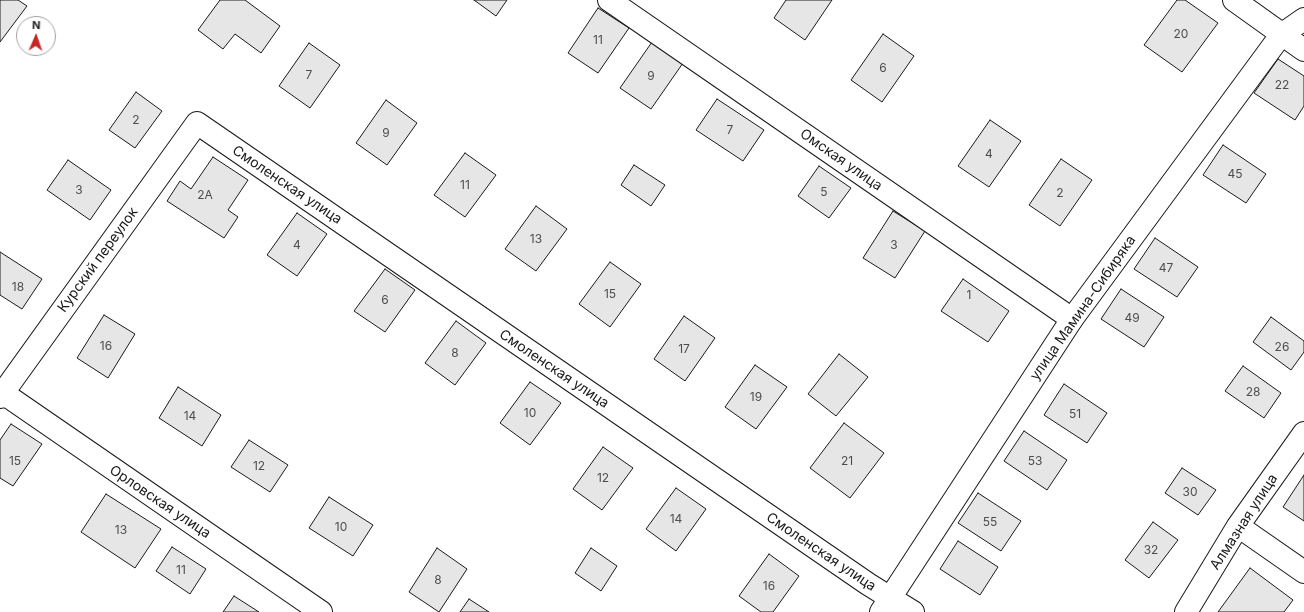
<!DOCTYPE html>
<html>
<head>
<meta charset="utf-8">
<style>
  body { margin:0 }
  #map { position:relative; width:1304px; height:612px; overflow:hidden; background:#fff; font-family:Inter,sans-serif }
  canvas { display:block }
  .north { position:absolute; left:16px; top:16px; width:40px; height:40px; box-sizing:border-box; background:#fff; border:1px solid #a3a3a3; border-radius:50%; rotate:2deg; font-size:11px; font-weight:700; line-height:16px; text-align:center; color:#1a1a1a }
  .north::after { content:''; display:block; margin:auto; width:14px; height:18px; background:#c62828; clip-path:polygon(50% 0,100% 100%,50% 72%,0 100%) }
</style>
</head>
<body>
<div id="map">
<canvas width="1304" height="612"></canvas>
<div class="north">N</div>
</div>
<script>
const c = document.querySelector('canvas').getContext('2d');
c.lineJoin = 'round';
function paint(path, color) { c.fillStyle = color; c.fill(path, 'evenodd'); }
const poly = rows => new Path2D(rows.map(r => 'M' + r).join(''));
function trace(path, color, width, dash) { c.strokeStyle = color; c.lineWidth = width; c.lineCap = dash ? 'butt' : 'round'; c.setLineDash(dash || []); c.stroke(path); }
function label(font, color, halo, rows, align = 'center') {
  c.font = font + ' Inter,sans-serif'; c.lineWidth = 3; c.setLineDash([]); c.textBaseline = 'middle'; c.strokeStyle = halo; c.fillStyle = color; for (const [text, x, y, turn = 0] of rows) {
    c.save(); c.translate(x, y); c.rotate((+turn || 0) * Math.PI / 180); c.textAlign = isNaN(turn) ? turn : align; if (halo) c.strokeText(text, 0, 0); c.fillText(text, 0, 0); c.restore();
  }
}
const building = poly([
  [0,0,18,0,27,6,0,42,0,0],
  [220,0,245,0,280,26,261,53,235,34,223,49,198,30,220,0],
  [474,0,507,0,496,16,474,0],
  [786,0,832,0,805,40,774,18,786,0],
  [1177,0,1185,0,1218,23,1182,72,1144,45,1177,0],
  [598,8,629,28,598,73,568,53,598,8],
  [883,34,914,56,882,102,851,80,883,34],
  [652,42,683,63,651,109,620,88,652,42],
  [309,43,340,65,310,108,279,86,309,43],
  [1278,59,1304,76,1304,106,1295,120,1254,93,1278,59],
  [136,92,162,111,135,148,109,130,136,92],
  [717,99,764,130,743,161,696,130,717,99],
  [386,100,417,123,387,165,356,143,386,100],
  [990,120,1021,141,989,187,958,166,990,120],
  [1223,145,1266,174,1246,203,1203,175,1223,145],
  [465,153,496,175,465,217,434,195,465,153],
  [213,157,248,180,228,210,238,217,224,238,167,201,180,181,191,189,213,157],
  [1061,159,1092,180,1060,226,1029,205,1061,159],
  [68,160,111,190,90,220,47,190,68,160],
  [634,165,665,185,651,206,621,185,634,165],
  [819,166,851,188,829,218,798,196,819,166],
  [536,206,567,229,536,271,505,249,536,206],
  [893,211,925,231,895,278,863,258,893,211],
  [297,213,327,234,297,276,267,255,297,213],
  [1155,238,1198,267,1177,297,1134,269,1155,238],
  [0,252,42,279,22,309,0,295,0,252],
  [610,262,641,284,610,327,579,304,610,262],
  [385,269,415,290,385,332,354,311,385,269],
  [963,279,1009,311,988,342,941,311,963,279],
  [1121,289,1164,317,1144,347,1101,319,1121,289],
  [104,315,135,334,108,378,77,358,104,315],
  [684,316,715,338,685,381,654,359,684,316],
  [1271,317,1304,341,1304,352,1291,370,1253,342,1271,317],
  [456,321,486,343,455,385,425,363,456,321],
  [839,354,868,377,836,416,808,394,839,354],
  [755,365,787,387,756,429,725,407,755,365],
  [1243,366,1281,393,1264,418,1225,391,1243,366],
  [530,382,561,403,530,445,500,423,530,382],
  [1064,384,1107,413,1087,443,1044,415,1064,384],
  [178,387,221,415,202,446,159,418,178,387],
  [844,423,884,453,850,498,810,468,844,423],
  [11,424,42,444,13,486,0,478,0,440,11,424],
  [1024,431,1067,460,1047,490,1004,461,1024,431],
  [249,440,288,465,270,492,231,467,249,440],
  [603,447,633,468,602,510,573,489,603,447],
  [1182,468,1216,490,1198,515,1165,493,1182,468],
  [1304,475,1304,521,1283,507,1304,475],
  [676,488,706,509,676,551,646,529,676,488],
  [978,493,1021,521,1001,551,958,523,978,493],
  [106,494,161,529,135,568,81,532,106,494],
  [329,497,373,525,353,556,309,528,329,497],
  [1153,522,1178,540,1149,578,1125,560,1153,522],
  [958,541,998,567,980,595,940,569,958,541],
  [172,547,206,569,190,594,156,571,172,547],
  [437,548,467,569,439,612,409,592,437,548],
  [591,548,617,566,601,591,575,573,591,548],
  [769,554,799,576,773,612,761,612,739,596,769,554],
  [1250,568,1293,600,1284,612,1218,612,1250,568],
  [234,596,259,612,223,612,234,596],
  [469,599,489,612,460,612,469,599]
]);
const street = poly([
  [609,0,1072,319],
  [1234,0,1304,50],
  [0,391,321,612],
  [0,397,197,123,868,584,913,612],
  [1238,526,1304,572],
  [1186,612,1238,526,1304,433]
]);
const secondary = poly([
  [881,612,1072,319,1281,35,1304,19]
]);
const numberNames = [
  ["20",1181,34],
  ["11",598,40],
  ["6",883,68],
  ["7",309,75],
  ["9",651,76],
  ["22",1282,85],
  ["2",136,120],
  ["7",730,130],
  ["9",386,133],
  ["4",989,154],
  ["45",1235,174],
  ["11",465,185],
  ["3",79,190],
  ["5",824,192],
  ["2",1060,193],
  ["2А",205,195],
  ["13",536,239],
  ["4",297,245],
  ["3",894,245],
  ["47",1166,268],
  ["18",18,287],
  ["15",610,294],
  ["1",969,295],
  ["6",385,300],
  ["49",1132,318],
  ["16",106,346],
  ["26",1282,347],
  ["17",684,349],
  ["8",455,353],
  ["28",1253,392],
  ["19",756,397],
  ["10",530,413],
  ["51",1075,414],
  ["14",190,416],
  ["15",15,461],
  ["21",847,461],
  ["53",1035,461],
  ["12",259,466],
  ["12",603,478],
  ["30",1190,492],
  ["14",676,519],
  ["55",990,522],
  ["10",341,527],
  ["13",121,530],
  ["32",1151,550],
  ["11",181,570],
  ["8",438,580],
  ["16",769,586]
];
const streetNames = [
  ["Омская улица",841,160,35],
  ["Смоленская улица",287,185,34],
  ["Курский переулок",98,260,-54],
  ["улица Мамина-Сибиряка",1083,308,-55],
  ["Смоленская улица",554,369,34],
  ["Орловская улица",160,502,34],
  ["Алмазная улица",1244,522,-57],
  ["Смоленская улица",821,552,34]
];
paint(building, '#e6e6e6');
trace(building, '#1a1a1a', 1);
trace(street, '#1a1a1a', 24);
trace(secondary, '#1a1a1a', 24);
trace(street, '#fff', 22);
trace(secondary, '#fff', 22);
label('12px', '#4d4d4d', null, numberNames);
label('14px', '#1a1a1a', '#fff', streetNames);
</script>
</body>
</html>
